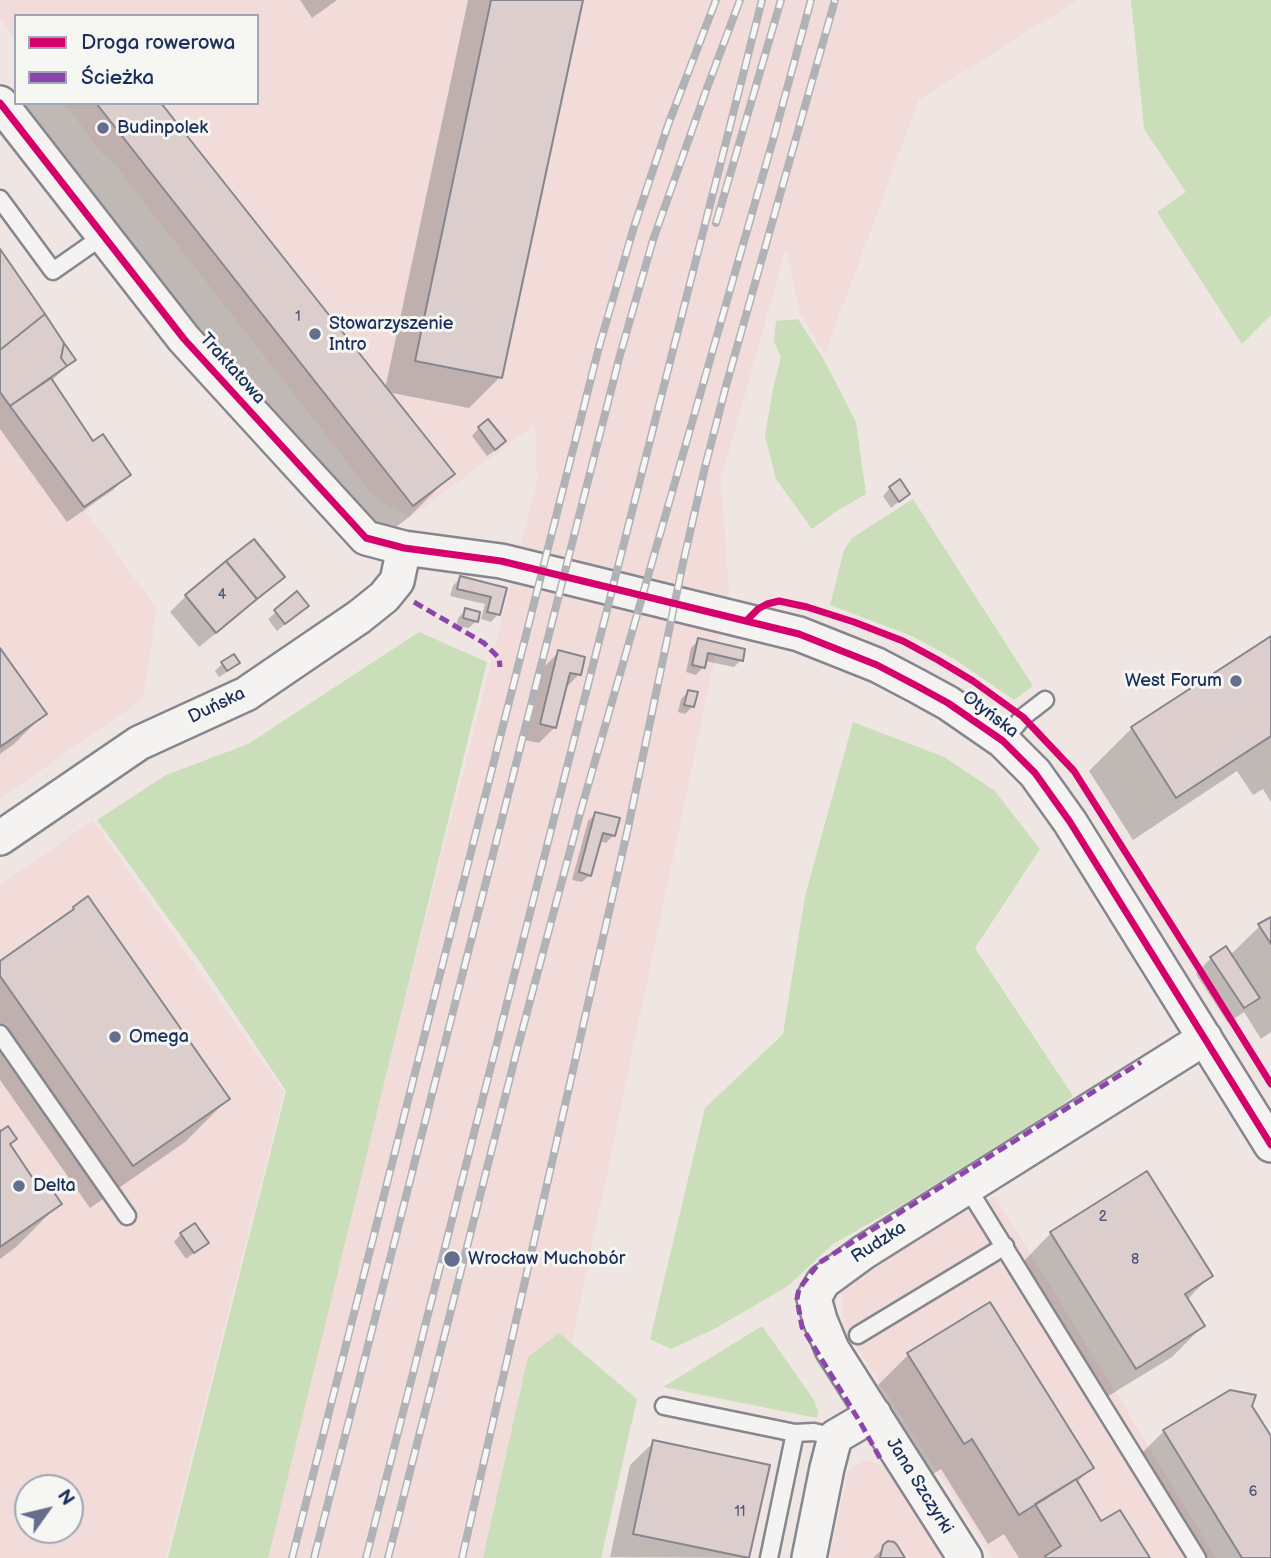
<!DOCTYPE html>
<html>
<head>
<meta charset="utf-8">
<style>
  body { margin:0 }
  #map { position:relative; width:1271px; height:1558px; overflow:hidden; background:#efe6e3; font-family:"Balsamiq Sans",sans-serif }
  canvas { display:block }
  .legend { position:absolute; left:14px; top:14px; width:245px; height:91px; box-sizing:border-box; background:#f6f6f2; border:2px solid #9ea6b7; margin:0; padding:9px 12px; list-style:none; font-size:21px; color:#1b2f5e }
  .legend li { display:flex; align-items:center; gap:14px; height:35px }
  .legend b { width:35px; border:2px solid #9ea6b7 }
  .north { position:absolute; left:14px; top:1474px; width:70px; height:70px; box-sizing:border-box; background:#f6f6f2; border:2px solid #9ea6b7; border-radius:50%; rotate:56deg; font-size:19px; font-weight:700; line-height:28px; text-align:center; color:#1b2f5e }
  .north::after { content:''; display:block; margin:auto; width:24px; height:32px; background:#656f8d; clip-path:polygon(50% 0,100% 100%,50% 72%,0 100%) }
</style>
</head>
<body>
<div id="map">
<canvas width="1271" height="1558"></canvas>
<ul class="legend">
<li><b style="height:9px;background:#d6006c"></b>Droga rowerowa</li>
<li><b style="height:9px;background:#8e44ad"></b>Ścieżka</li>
</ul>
<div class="north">N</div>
</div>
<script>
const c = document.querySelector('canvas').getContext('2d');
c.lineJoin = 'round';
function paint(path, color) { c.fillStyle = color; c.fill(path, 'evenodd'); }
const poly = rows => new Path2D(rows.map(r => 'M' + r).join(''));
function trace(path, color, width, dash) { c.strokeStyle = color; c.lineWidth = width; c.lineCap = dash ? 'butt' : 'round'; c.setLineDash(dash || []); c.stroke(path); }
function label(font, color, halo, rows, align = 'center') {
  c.font = font + ' "Balsamiq Sans",sans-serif'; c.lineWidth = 6; c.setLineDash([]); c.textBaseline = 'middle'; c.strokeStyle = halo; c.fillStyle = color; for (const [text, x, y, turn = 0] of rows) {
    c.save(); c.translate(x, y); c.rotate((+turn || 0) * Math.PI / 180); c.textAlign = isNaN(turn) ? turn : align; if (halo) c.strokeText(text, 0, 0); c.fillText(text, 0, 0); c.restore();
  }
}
const built = poly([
  [0,0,1078,0,919,100,825,355,800,315,786,249,721,480,729,590,527,1558,263,1558,537,480,535,425,411,517,376,499,107,155,104,156,64,103,257,103,257,16,16,16,16,40,0,19],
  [0,392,157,609,143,699,0,799],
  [93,820,284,1092,166,1558,0,1558,0,885],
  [28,1488,70,1488,70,1530,28,1530],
  [995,1196,1131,1417,1216,1558,993,1558,843,1326,842,1285,953,1211],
  [865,1460,885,1467,893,1475,945,1558,829,1558,849,1470]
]);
const green = poly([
  [1131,0,1271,0,1271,315,1242,344,1157,212,1186,192,1144,129],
  [798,319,823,358,856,422,866,494,837,511,812,529,776,479,765,436,773,389,781,357,774,342,776,321],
  [913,499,1033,686,1014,700,956,660,912,636,830,605,844,550,852,538],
  [419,632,487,662,268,1558,168,1558,286,1091,202,965,97,820,166,775,248,744],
  [853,722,944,757,995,791,1040,849,975,948,1073,1096,1057,1108,905,1203,833,1244,788,1286,716,1328,671,1349,650,1339,705,1108,783,1034,805,896],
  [762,1326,814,1400,818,1412,817,1418,663,1387],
  [559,1333,637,1399,601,1558,483,1558,528,1357]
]);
const shadow = poly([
  [300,0,337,0,312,18],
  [468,0,581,0,500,377,469,408,387,392,452,474,409,517,369,548,20,103,160,103,385,389],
  [0,252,74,360,51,381,93,443,129,475,113,490,67,522,0,429],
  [479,428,497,449,487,456,472,436],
  [890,488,908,494,891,508,883,496],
  [253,541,283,577,267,592,199,647,170,612,186,596],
  [460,578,504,589,498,614,491,622,481,619,485,604,450,596,453,586],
  [297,594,299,613,277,631,268,619],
  [465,610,476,621,469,628,456,626,458,618],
  [1271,638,1271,802,1263,789,1253,795,1237,771,1133,840,1089,771,1132,728],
  [699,640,741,660,734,667,705,661,703,667,696,675,686,672,691,648],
  [0,651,45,713,14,744,0,754],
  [559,652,579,674,564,690,555,727,539,743,525,740,543,668],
  [223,663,237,663,230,670,219,677,215,671],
  [688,692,692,707,685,714,678,712,681,699],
  [596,814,614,835,606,843,599,841,590,875,582,882,572,880,588,821],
  [74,908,228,1099,185,1142,90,1208,0,1080,0,963,63,919],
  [1271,918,1271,1032,1261,1039,1244,1012,1228,1023,1196,974,1211,958,1230,955,1260,926],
  [0,1133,40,1192,59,1204,16,1247,0,1259],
  [1051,1233,1210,1276,1187,1300,1203,1326,1172,1357,1105,1398,1021,1264],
  [181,1234,207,1243,186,1259,174,1242],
  [908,1355,1092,1468,1076,1483,1101,1523,1148,1558,1019,1558,1004,1534,988,1544,941,1469,933,1474,878,1385],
  [1251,1406,1271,1440,1271,1558,1192,1558,1133,1462,1164,1431],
  [654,1442,767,1466,748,1558,610,1557,630,1465],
  [888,1543,902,1558,873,1558]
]);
const building = poly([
  [491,0,583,0,502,378,415,361,491,0],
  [96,103,161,103,455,474,413,506,96,103],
  [0,249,45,314,0,350,0,249],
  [45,314,64,343,61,358,67,366,10,406,0,392,0,350,45,314],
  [64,343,76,360,67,366,61,358,64,343],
  [51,378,93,441,103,434,131,475,84,507,10,406,51,378],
  [488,419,506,441,495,450,478,427,488,419],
  [900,479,910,494,899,502,889,487,900,479],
  [254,539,285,577,257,599,226,561,254,539],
  [226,561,257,599,216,633,185,595,226,561],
  [460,576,507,588,500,615,487,612,491,597,457,589,460,576],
  [297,591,309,606,285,624,274,610,297,591],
  [465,608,480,612,478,622,463,618,465,608],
  [1271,636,1271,736,1176,798,1131,727,1271,636],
  [698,638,745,649,743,661,708,653,705,668,692,665,698,638],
  [0,648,47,714,0,747,0,648],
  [558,650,585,657,581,675,570,673,556,728,540,724,558,650],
  [234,654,240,663,227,671,221,662,234,654],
  [688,690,698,692,694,707,684,705,688,690],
  [595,812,620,818,615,836,603,833,591,876,579,872,595,812],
  [88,896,230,1099,133,1166,0,976,0,961,74,909,73,907,88,896],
  [1271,917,1271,944,1258,924,1271,917],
  [1226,946,1260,998,1244,1008,1210,957,1226,946],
  [8,1126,17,1139,10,1144,40,1189,48,1184,62,1204,0,1247,0,1130,1,1131,8,1126],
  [1147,1171,1213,1276,1185,1294,1205,1326,1136,1369,1050,1232,1147,1171],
  [195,1223,209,1243,194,1253,180,1233,195,1223],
  [990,1302,1094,1468,1019,1515,972,1439,964,1444,907,1353,990,1302],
  [1230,1390,1256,1395,1252,1406,1271,1436,1271,1558,1242,1558,1163,1430,1230,1390],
  [653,1440,770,1465,749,1558,633,1534,653,1440],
  [1076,1479,1101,1521,1120,1510,1150,1558,1046,1558,1045,1556,1061,1546,1035,1504,1076,1479],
  [888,1541,894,1542,897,1545,905,1558,880,1558,883,1545,888,1541]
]);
const service = poly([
  [0,199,53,271,103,236],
  [1003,741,1023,717,1045,700],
  [0,1034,127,1216],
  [967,1187,1197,1558],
  [858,1335,1005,1246],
  [664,1406,795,1433,814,1432,835,1437],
  [769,1558,795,1433]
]);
const minor = poly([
  [0,103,184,339,366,538,404,548,501,561,799,634,877,665,917,686,948,703,1003,741,1035,773,1070,822,1271,1145],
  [0,838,139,743,246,694,359,617,384,597,397,581,404,548],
  [809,1558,827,1468,835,1437,874,1414],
  [965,1558,832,1349,820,1320,814,1298,823,1282,864,1252,1205,1038]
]);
const rail = poly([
  [716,223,781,0],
  [292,1558,599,347,633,230,668,125,716,0],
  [314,1558,620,355,653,240,707,88,740,0],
  [366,1558,762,0],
  [388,1558,517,1050,579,817,773,140,811,0],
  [462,1558,628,828,683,563,705,467,726,386,835,0]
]);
const quiet = poly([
  [414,602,484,643,499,658,500,667],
  [880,1458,860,1422,802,1327,797,1299,799,1289,819,1263,1141,1062]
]);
const cycleway = poly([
  [0,103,184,339,366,538,404,548,501,561,799,634,877,665,917,686,948,703,1003,741,1035,773,1070,822,1271,1145],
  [746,621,758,609,767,604,779,601,807,607,854,622,903,641,938,660,973,681,1023,717,1074,771,1200,970,1271,1084]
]);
const markers = [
  [103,128,7,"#656f8d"],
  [315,334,7,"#656f8d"],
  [1236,681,7,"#656f8d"],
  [115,1037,7,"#656f8d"],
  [19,1186,7,"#656f8d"],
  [452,1259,9,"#656f8d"]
];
const numberNames = [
  ["1",298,317],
  ["4",222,595],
  ["2",1103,1217],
  ["8",1135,1260],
  ["6",1253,1492],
  ["11",740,1512]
];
const poiNames = [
  ["Budinpolek",117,128],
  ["Stowarzyszenie",329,324],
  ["Intro",329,345],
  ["West Forum",1222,681,"right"],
  ["Omega",129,1037],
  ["Delta",33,1186],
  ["Wrocław Muchobór",468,1259]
];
const streetNames = [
  ["Traktatowa",232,369,48],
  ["Duńska",217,706,-26],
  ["Otyńska",990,715,37],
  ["Rudzka",879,1243,-33],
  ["Jana Szczyrki",919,1486,58]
];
paint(built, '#f1dcd9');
paint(green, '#cadeb9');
paint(shadow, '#0003');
paint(building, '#dccecd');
trace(building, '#86868e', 2);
trace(service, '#86868e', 21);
trace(minor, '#86868e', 38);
trace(service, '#f4f3f1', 16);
trace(minor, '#f4f3f1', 33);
trace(rail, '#b1b2b7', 8);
trace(rail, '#f6f6f2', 5, [16]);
trace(quiet, '#8e44ad', 5, [10, 5]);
trace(cycleway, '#d6006c', 7);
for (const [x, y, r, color] of markers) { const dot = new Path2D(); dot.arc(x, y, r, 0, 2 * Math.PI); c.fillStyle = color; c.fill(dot); trace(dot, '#f6f6f2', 2.5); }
label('14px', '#4d587b', null, numberNames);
label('18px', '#1b2f5e', '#f6f6f2', poiNames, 'left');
label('18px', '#1b2f5e', '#f6f6f2', streetNames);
</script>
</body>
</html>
